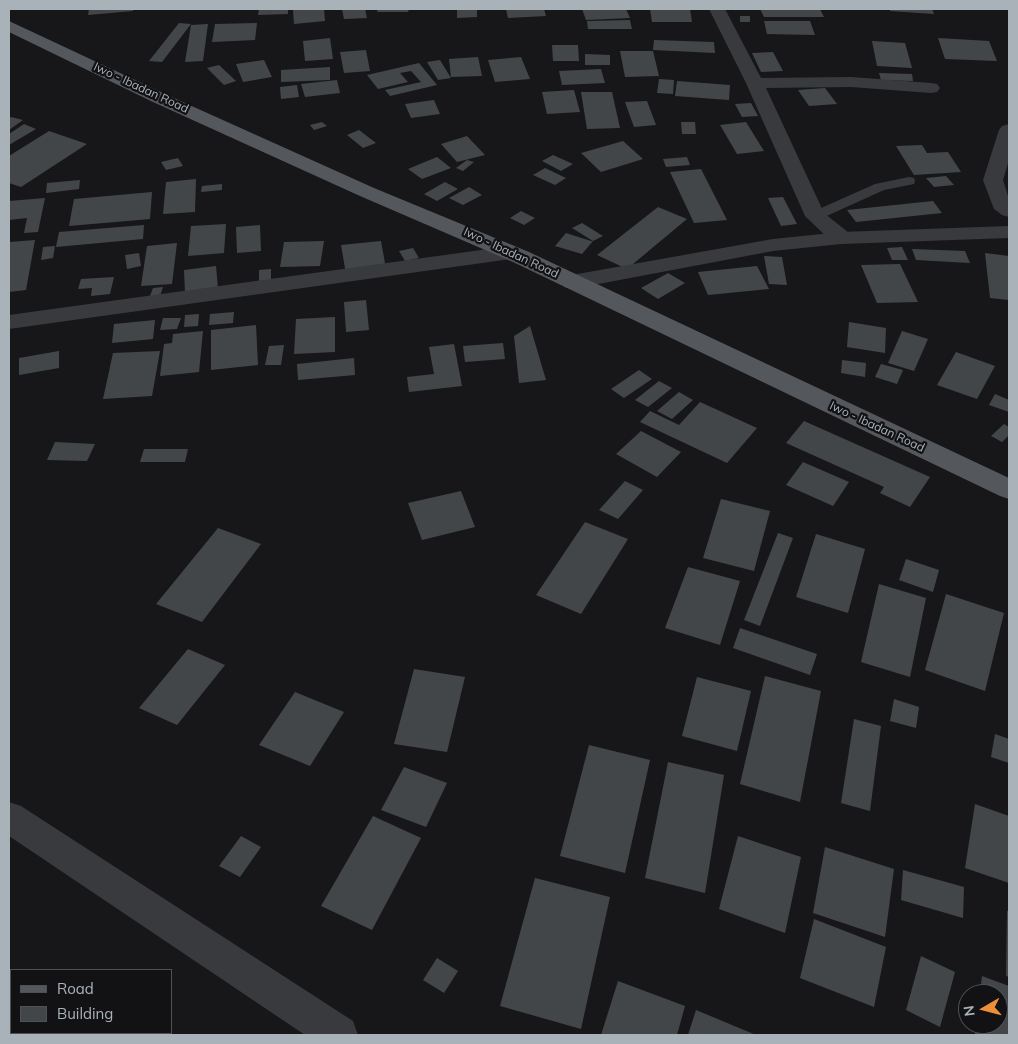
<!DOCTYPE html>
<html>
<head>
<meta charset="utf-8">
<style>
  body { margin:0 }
  #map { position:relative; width:1018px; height:1044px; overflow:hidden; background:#171719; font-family:Mulish,sans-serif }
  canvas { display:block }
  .frame { position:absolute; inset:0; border:10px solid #a9b1b9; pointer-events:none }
  .legend { position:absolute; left:10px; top:969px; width:162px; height:65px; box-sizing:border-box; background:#121214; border:1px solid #4e5256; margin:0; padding:6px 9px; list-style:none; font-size:15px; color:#a9b1b9 }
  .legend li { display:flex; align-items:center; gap:10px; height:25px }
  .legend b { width:25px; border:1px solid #4e5256 }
  .north { position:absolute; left:958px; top:984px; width:50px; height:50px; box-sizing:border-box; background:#121214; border:1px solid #4e5256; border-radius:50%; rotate:262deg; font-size:14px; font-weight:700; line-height:20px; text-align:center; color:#a9b1b9 }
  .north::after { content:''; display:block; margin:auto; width:18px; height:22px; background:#ef8e39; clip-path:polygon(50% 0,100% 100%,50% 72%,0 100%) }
</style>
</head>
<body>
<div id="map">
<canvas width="1018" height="1044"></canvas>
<div class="frame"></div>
<ul class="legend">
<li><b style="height:6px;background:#54585d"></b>Road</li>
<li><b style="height:14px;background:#434649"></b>Building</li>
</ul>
<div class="north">N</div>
</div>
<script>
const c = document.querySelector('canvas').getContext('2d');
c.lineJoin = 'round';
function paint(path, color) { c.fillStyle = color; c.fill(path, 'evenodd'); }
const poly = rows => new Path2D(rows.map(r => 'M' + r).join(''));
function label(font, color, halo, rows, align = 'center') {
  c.font = font + ' Mulish,sans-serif'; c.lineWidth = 4.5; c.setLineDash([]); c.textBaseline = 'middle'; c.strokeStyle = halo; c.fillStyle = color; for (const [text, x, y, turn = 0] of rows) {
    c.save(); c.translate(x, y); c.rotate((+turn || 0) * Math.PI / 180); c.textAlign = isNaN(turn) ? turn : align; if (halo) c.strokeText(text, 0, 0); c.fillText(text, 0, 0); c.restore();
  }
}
const building = poly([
  [89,9,133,9,133,11,88,15],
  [259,9,288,9,288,14,258,15],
  [293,9,324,9,325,21,294,24],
  [342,9,365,9,367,18,344,19],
  [378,9,409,9,408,12,377,12],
  [457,9,477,9,477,17,457,18],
  [506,9,544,9,546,16,508,18],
  [582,9,626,9,630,18,586,20],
  [650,9,690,9,692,22,652,22],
  [760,9,820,9,824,17,764,17],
  [890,9,932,9,934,14,890,11],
  [740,16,750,16,750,22,740,22],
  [630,20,632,29,588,29,587,21],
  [764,21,810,21,815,35,767,34],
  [179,23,191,24,162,62,149,61],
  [257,23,255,40,212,42,215,24],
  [208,24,203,61,185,62,191,25],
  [330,38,333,59,305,61,303,41],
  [938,38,989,41,997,61,945,59],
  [654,40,714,42,715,53,653,50],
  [872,41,905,43,912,68,877,66],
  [552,45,578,45,579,61,553,61],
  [366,50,370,71,344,73,340,52],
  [620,51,653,51,659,76,625,77],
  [773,52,783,71,761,72,752,53],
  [585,54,610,55,610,65,585,65],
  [478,57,482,76,451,77,449,59],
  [521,57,530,79,495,82,488,60],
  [264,60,272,77,243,82,236,64],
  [440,60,451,78,438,80,427,62],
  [419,63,437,85,390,96,385,90,421,82,411,71,400,73,408,82,378,89,367,75],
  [219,65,236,81,224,85,207,68],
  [330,67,330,80,281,82,281,70],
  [601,69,605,83,562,85,559,71],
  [879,73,912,74,913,81,881,80],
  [659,79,674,80,673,94,657,93],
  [337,80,340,93,305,97,301,84],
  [677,81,730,85,729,100,675,96],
  [297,85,299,97,281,99,280,87],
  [825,88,837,104,809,106,798,90],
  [574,90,580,112,547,114,542,92],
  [581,92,612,92,620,128,587,129],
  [434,100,440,114,411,118,405,104],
  [647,101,656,125,634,127,625,102],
  [751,103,758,116,742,117,735,104],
  [11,117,23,120,9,130,9,118],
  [322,122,327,126,314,130,310,125],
  [681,122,695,122,696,134,682,134],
  [746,122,764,151,737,154,720,125],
  [24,124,36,129,9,145,9,134],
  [359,130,376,143,363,148,347,135],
  [49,131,87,144,21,187,9,183,9,156],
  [467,136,485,155,457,162,441,144],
  [623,141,643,159,601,172,581,153],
  [922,145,927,153,948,152,961,172,914,175,896,146],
  [553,155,573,164,561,171,542,161],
  [437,157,451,168,422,179,408,169],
  [687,157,690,165,666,167,663,159],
  [178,158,183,166,166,170,161,162],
  [467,160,474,162,463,171,456,168],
  [545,168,566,178,555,185,533,175],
  [701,169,727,220,694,223,670,172],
  [946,176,954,185,934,187,926,178],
  [196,179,195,212,163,214,166,182],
  [80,180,79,189,46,193,47,183],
  [445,182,458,189,437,201,424,194],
  [222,184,222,190,201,192,202,186],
  [469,187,482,195,463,205,449,198],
  [152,192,150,219,69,226,74,199],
  [783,197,797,224,781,226,768,198],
  [45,198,38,232,24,233,27,218,9,220,9,201],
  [933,201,942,213,856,222,847,210],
  [658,207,687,219,627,269,597,255],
  [521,211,535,218,524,225,510,218],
  [582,223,603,236,593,241,572,228],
  [226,224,224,253,188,256,191,226],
  [144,225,143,239,56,247,59,232],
  [260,225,261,251,237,253,236,227],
  [566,233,591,241,593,241,582,254,555,246],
  [35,240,26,290,9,292,9,242],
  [324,241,320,266,280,267,284,242],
  [381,241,386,269,346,274,341,245],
  [177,243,172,284,141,286,147,246],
  [55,246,53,258,41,260,43,247],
  [902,247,908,260,892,260,887,248],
  [413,248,419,258,405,261,399,251],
  [912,249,965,251,970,263,916,260],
  [139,253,141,266,127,269,125,255],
  [985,253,1009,256,1009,300,990,298],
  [764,256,782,257,787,285,769,284],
  [900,264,918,302,877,303,861,265],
  [216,266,218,289,185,293,184,270],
  [757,266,769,289,708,295,698,272],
  [271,269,271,285,259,285,259,270],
  [668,273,685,283,658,299,641,288],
  [114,277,110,294,91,296,92,288,78,289,81,279],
  [163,287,160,296,150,296,153,288],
  [366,300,369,330,346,332,344,302],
  [234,312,233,323,209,325,210,314],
  [199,314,198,326,184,327,185,315],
  [335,317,335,352,294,354,296,319],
  [163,318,181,318,177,329,160,330],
  [155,320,153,339,112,343,114,324],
  [849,322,886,328,885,353,847,347],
  [256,325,258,365,211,370,211,330],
  [530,326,546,380,519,383,514,336],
  [203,331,199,372,160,376,164,344,172,343,173,334],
  [902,331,928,339,914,371,888,363],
  [503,343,505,359,465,362,463,346],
  [454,344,462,386,409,392,407,377,434,374,429,347],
  [284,345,281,365,265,365,269,346],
  [59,351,59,368,19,375,19,358],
  [160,351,152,396,103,399,113,353],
  [956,352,995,366,977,399,937,385],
  [354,358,355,375,298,380,297,364],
  [842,360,866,363,865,377,841,373],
  [881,364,903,370,897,384,875,377],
  [639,370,652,379,624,398,611,389],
  [659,381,672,388,648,407,635,400],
  [679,392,693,400,672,419,657,411],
  [995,394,1009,400,1009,412,989,405],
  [700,402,757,428,727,463,640,422,650,411,679,425],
  [804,421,930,477,910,507,880,493,884,487,786,443],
  [1004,424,1009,427,1009,435,1002,442,991,436],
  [641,431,681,452,657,477,616,454],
  [55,442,95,444,87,461,47,460],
  [144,449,188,449,185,462,140,462],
  [803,462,849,482,833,506,786,485],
  [625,481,643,490,618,519,599,510],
  [461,491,475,527,422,540,408,503],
  [721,499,770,511,754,571,703,558],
  [585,522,628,539,581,614,536,595],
  [218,528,261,544,202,622,156,604],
  [778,533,793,538,760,626,744,620],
  [816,534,865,549,848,613,796,597],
  [906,559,939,570,933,592,899,580],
  [688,567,740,581,720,645,665,628],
  [879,584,926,598,910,677,861,662],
  [946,594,1004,613,985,691,925,670],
  [740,628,817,654,810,675,733,648],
  [188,649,225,665,177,725,139,708],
  [414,669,465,677,447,752,394,744],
  [765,676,821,691,800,802,740,784],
  [697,677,751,691,737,751,682,736],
  [295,692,344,712,310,766,259,745],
  [894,699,919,707,916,728,890,721],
  [854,719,881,726,870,811,841,803],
  [995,734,1009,739,1009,763,991,757],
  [589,745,650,760,625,873,560,856],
  [668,762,724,775,705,893,645,878],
  [404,767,447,783,426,827,381,810],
  [975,804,1009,816,1009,883,965,868],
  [373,816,421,838,372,930,321,906],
  [241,836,261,847,240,877,219,866],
  [738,836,801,857,785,933,719,909],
  [825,847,894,869,885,937,813,913],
  [903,870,964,887,963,918,901,900],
  [535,878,610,897,581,1029,500,1006],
  [1007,911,1009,911,1009,977,1006,976],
  [814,919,886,947,874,1007,800,978],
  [921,956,955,972,940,1027,906,1010],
  [437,958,458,971,444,993,423,980],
  [982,976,1009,986,1009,1035,975,1035,976,1024,998,1024,998,994,980,994],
  [618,981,685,1006,677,1035,601,1035],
  [696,1010,756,1035,688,1035]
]);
const service = poly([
  [909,177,914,178,915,181,914,184,884,190,820,219,810,219,808,216,810,213,875,184,909,177]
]);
const minor = poly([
  [709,9,725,9,761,78,851,77,931,83,937,84,940,88,937,92,931,93,851,87,766,88,824,213,849,233,852,238,849,243,841,244,833,243,805,216,746,83,709,9],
  [1009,124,1009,160,1003,180,1009,199,1009,217,1002,215,994,209,983,180,999,130,1002,126,1009,124]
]);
const tertiary = poly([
  [1009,226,1009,238,841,244,773,251,572,289,564,287,561,282,564,277,572,275,773,239,841,232,1009,226],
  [510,246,518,248,521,253,518,258,9,329,9,315,510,246],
  [9,802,21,806,353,1021,358,1035,305,1035,9,836,9,802]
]);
const primary = poly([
  [9,21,165,94,374,188,529,252,1009,478,1009,499,1000,496,513,262,360,196,153,102,9,32,9,21]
]);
const farStreetnames = [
  ["Iwo - Ibadan Road",141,88,25],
  ["Iwo - Ibadan Road",511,253,25],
  ["Iwo - Ibadan Road",877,427,25]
];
paint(building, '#434649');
paint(service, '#383a3e');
paint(minor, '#383a3e');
paint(tertiary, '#383a3e');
paint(primary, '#54585d');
label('12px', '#a9b1b9', '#121214', farStreetnames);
</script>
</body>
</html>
